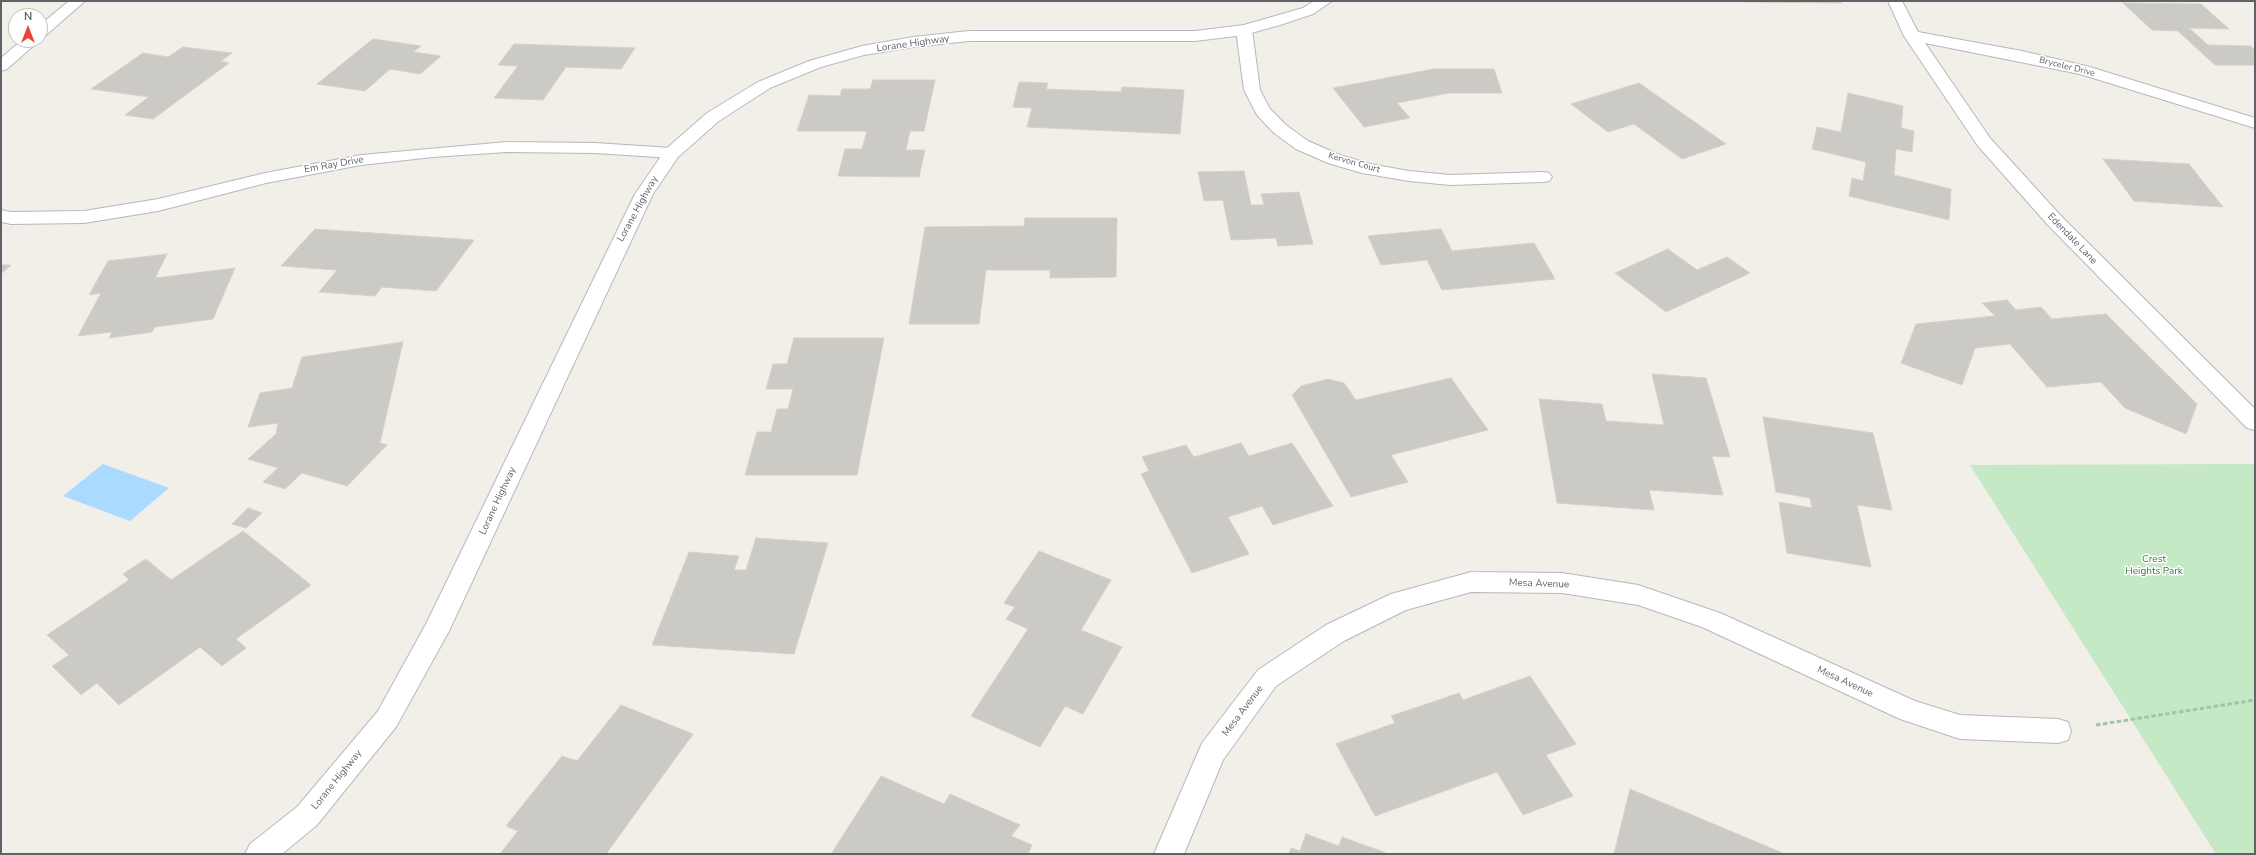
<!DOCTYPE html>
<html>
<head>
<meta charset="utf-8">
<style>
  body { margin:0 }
  #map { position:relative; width:2256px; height:855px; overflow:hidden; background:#f1efe8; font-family:"Nunito Sans",sans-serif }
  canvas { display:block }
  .frame { position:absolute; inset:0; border:2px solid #5f6368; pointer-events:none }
  .north { position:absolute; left:8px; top:8px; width:40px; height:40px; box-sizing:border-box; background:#fff; border:1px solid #bfc1c3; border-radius:50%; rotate:0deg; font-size:11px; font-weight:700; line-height:16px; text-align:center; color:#5f6368 }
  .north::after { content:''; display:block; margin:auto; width:14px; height:18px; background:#ea4335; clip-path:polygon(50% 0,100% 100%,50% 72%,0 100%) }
</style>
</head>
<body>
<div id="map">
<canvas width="2256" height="855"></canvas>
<div class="frame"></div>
<div class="north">N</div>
</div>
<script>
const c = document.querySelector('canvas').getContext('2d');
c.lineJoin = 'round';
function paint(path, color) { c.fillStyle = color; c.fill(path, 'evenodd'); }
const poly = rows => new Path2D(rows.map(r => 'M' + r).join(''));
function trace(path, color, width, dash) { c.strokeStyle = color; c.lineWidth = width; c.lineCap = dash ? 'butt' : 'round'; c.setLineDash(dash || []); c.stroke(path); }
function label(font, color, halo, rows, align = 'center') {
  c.font = font + ' "Nunito Sans",sans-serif'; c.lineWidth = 3; c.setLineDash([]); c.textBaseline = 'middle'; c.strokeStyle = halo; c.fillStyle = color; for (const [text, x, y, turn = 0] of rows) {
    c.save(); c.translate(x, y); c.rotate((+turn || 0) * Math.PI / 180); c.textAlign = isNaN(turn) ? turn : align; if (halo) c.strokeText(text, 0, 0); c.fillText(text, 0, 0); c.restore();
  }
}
const green = poly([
  [2255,464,2255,854,2216,854,1970,465]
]);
const water = poly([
  [103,464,169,488,130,521,63,496]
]);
const building = poly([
  [1745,1,1840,1,1842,3,1746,2,1745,1],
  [2123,3,2201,4,2229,29,2189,28,2208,45,2251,46,2255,50,2255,65,2215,65,2178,31,2152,30,2123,3],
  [373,39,421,46,413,52,441,56,420,74,390,69,365,91,317,84,373,39],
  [514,44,635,48,621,69,566,67,543,100,494,98,518,66,498,65,514,44],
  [183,47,232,53,221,61,229,63,153,119,125,115,149,97,91,89,143,53,168,57,183,47],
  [1434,69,1494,69,1502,93,1449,93,1397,103,1410,118,1364,127,1333,88,1434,69],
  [873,80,935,80,924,131,910,131,906,150,925,150,919,177,838,176,845,149,862,149,867,131,797,131,809,95,840,96,842,89,870,89,873,80],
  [1019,82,1048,83,1046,89,1121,92,1122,87,1184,90,1180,134,1027,127,1032,108,1013,107,1019,82],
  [1639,83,1726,144,1682,159,1634,124,1608,132,1571,104,1639,83],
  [1848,93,1903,106,1901,128,1914,131,1912,152,1896,149,1894,175,1951,189,1949,220,1849,196,1852,178,1863,181,1866,162,1812,149,1817,127,1841,132,1848,93],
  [2103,159,2189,164,2223,207,2134,201,2103,159],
  [1244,171,1251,205,1264,205,1261,194,1299,192,1313,244,1278,246,1276,238,1231,240,1223,200,1204,201,1198,172,1244,171],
  [1025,218,1117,218,1116,277,1050,278,1050,270,986,270,979,324,909,324,925,227,1024,226,1025,218],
  [315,229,474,240,436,291,382,287,375,296,319,292,337,270,281,266,315,229],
  [1441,229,1452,251,1534,243,1555,279,1442,290,1427,260,1381,265,1368,236,1441,229],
  [1668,249,1697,270,1727,257,1750,273,1666,312,1615,273,1668,249],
  [167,254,155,278,235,268,213,319,155,327,152,332,109,338,112,332,78,336,101,293,89,295,108,261,167,254],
  [1,265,11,265,1,274,1,265],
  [2007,300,2016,310,2041,307,2052,319,2106,314,2197,404,2186,434,2125,408,2101,382,2047,387,2010,344,1975,348,1962,385,1901,363,1916,324,1995,316,1982,303,2007,300],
  [794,338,884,338,857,475,745,475,757,432,771,432,777,409,788,409,793,389,766,389,773,364,787,364,794,338],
  [403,342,380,443,387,445,347,486,302,473,285,489,263,482,278,468,248,459,276,434,278,423,248,427,260,393,292,388,302,357,403,342],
  [1652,374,1706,378,1730,457,1712,456,1723,495,1649,490,1654,510,1557,503,1539,399,1602,404,1606,421,1664,425,1652,374],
  [1451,378,1488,430,1391,455,1408,482,1351,497,1292,395,1301,386,1328,379,1344,383,1356,400,1451,378],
  [1763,417,1873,433,1892,510,1857,505,1871,567,1787,553,1779,502,1812,508,1810,498,1776,492,1763,417],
  [1241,443,1249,456,1292,443,1333,506,1273,525,1262,506,1228,517,1249,554,1192,573,1141,474,1149,471,1142,457,1186,445,1194,457,1241,443],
  [248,508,262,513,246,528,232,524,248,508],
  [243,531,311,585,236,639,246,648,222,666,200,647,119,705,97,683,81,695,52,666,69,655,47,635,129,580,123,574,146,559,171,580,243,531],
  [756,538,828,543,794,654,652,645,689,552,739,556,734,570,746,570,756,538],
  [1039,551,1111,580,1081,630,1122,647,1083,714,1065,706,1040,747,971,716,1028,629,1006,619,1015,607,1004,603,1039,551],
  [1530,676,1576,744,1546,755,1573,796,1523,815,1497,772,1375,816,1336,744,1395,723,1391,716,1459,693,1463,700,1530,676],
  [621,705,693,734,606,854,500,854,518,831,506,826,562,756,577,761,621,705],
  [881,776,944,804,950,794,1020,825,1011,836,1032,845,1028,854,831,854,881,776],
  [1630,789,1785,854,1614,854,1630,789],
  [1306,834,1339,846,1342,837,1389,854,1289,854,1291,848,1300,851,1306,834]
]);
const path = poly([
  [2096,725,2255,700]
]);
const street = poly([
  [69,1,85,1,45,36,40,38,40,25,69,1],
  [1888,1,1902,1,1918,32,2022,51,2090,67,2255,118,2255,128,2080,74,1925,43,1990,138,2061,216,2255,409,2255,430,2247,428,2047,224,1978,146,1904,36,1888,1],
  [1244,25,1249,27,1252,30,1260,90,1270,109,1286,125,1308,141,1340,155,1370,164,1409,171,1450,175,1543,172,1549,173,1552,177,1549,181,1543,182,1450,185,1409,181,1362,173,1328,163,1296,149,1274,133,1257,115,1244,90,1236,30,1239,27,1244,25],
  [22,40,40,40,7,69,1,71,1,58,22,40],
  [507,142,595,143,672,148,678,149,681,153,678,157,672,158,595,153,507,152,433,157,361,165,266,183,158,211,84,223,11,224,1,222,1,210,11,212,84,211,158,199,265,173,361,155,507,142],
  [1471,572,1562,573,1638,585,1720,613,1915,701,1960,715,2058,719,2068,722,2071,731,2068,740,2058,743,1960,739,1900,719,1702,627,1638,605,1562,593,1471,592,1406,610,1344,641,1276,686,1223,760,1184,854,1154,854,1202,743,1258,670,1326,625,1391,594,1471,572]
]);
const secondary = poly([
  [1314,1,1332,1,1313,14,1280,25,1244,35,1195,41,969,41,913,47,864,55,821,67,770,88,719,121,678,157,653,194,449,631,396,727,317,825,282,854,245,854,250,844,297,807,378,711,426,624,635,194,666,149,707,113,758,82,809,61,862,46,913,37,969,31,1195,31,1244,25,1303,8,1314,1]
]);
const farStreetnames = [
  ["Bryceler Drive",2067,67,14],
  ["Kervon Court",1354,163,16]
];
const streetNames = [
  ["Lorane Highway",913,44,-8],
  ["Em Ray Drive",334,165,-10],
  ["Lorane Highway",638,209,-61],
  ["Edendale Lane",2072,239,46],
  ["Lorane Highway",498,501,-65],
  ["Mesa Avenue",1539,584,2],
  ["Mesa Avenue",1845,682,25],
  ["Mesa Avenue",1243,711,-53],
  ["Lorane Highway",337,780,-51]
];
const parkNames = [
  ["Crest",2154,560],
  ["Heights Park",2154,572]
];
paint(green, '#c5e8c5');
paint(water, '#aadaff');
paint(building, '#cccac5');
trace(building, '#d6d1c6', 1);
trace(street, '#b5b8bc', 2);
trace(secondary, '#b6babf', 2);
trace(path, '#9cc7a9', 3, [4.5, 2.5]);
paint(street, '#fff');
paint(secondary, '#fff');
label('9px', '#5f6368', '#fff', farStreetnames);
label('10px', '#5f6368', '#fff', streetNames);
label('10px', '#348238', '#fff', parkNames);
</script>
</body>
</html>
